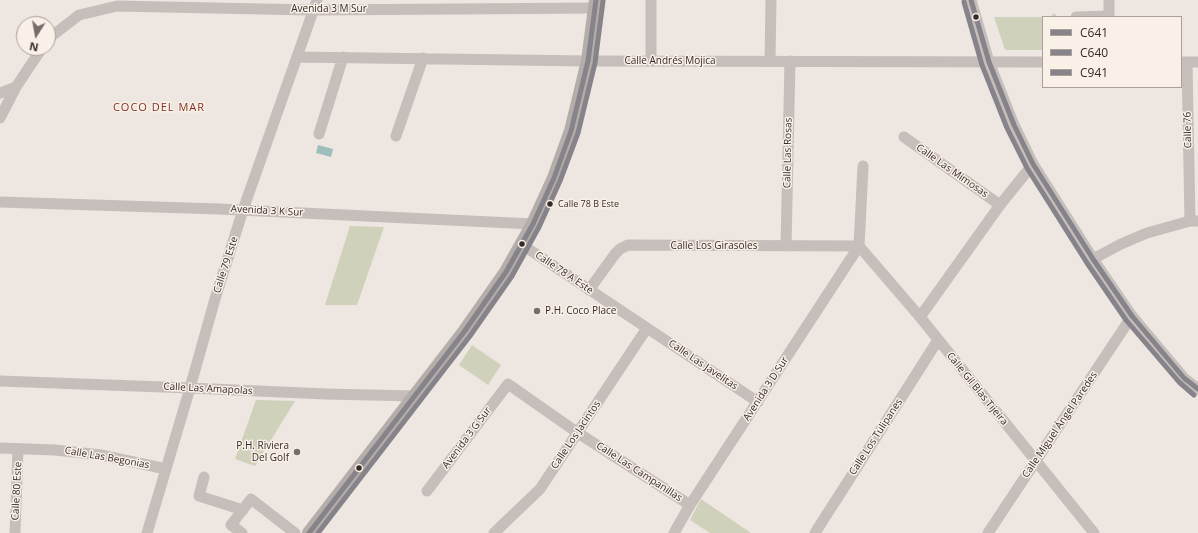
<!DOCTYPE html>
<html>
<head>
<meta charset="utf-8">
<style>
  body { margin:0 }
  #map { position:relative; width:1198px; height:533px; overflow:hidden; background:#ede6e1; font-family:"Open Sans",sans-serif }
  canvas { display:block }
  .legend { position:absolute; left:1042px; top:16px; width:140px; height:72px; box-sizing:border-box; background:#f9f0e8; border:1px solid #aba19b; margin:0; padding:5px 7px; list-style:none; font-size:12px; color:#362b28 }
  .legend li { display:flex; align-items:center; gap:8px; height:20px }
  .legend b { width:20px; border:1px solid #aba19b }
  .north { position:absolute; left:16px; top:16px; width:40px; height:40px; box-sizing:border-box; background:#f9f0e8; border:1px solid #aba19b; border-radius:50%; rotate:191deg; font-size:11px; font-weight:700; line-height:16px; text-align:center; color:#362b28 }
  .north::after { content:''; display:block; margin:auto; width:14px; height:18px; background:#766c69; clip-path:polygon(50% 0,100% 100%,50% 72%,0 100%) }
</style>
</head>
<body>
<div id="map">
<canvas width="1198" height="533"></canvas>
<ul class="legend">
<li><b style="height:5px;background:#87838a"></b>C641</li>
<li><b style="height:5px;background:#87838a"></b>C640</li>
<li><b style="height:5px;background:#87838a"></b>C941</li>
</ul>
<div class="north">N</div>
</div>
<script>
const c = document.querySelector('canvas').getContext('2d');
c.lineJoin = 'round';
function paint(path, color) { c.fillStyle = color; c.fill(path, 'evenodd'); }
const poly = rows => new Path2D(rows.map(r => 'M' + r).join(''));
function trace(path, color, width, dash) { c.strokeStyle = color; c.lineWidth = width; c.lineCap = dash ? 'butt' : 'round'; c.setLineDash(dash || []); c.stroke(path); }
function label(font, color, halo, rows, align = 'center') {
  c.font = font + ' "Open Sans",sans-serif'; c.lineWidth = 3; c.setLineDash([]); c.textBaseline = 'middle'; c.strokeStyle = halo; c.fillStyle = color; for (const [text, x, y, turn = 0] of rows) {
    c.save(); c.translate(x, y); c.rotate((+turn || 0) * Math.PI / 180); c.textAlign = isNaN(turn) ? turn : align; if (halo) c.strokeText(text, 0, 0); c.fillText(text, 0, 0); c.restore();
  }
}
const green = poly([
  [1052,14,1056,14,1056,17,1043,17,1043,50,1005,50,994,17,1052,17],
  [350,226,384,227,357,305,325,305],
  [472,345,501,365,488,385,459,365],
  [256,400,295,401,255,466,235,459],
  [701,499,751,533,710,533,690,520]
]);
const water = poly([
  [318,145,333,149,331,157,316,153]
]);
const minor = poly([
  [971,0,989,62,1014,125,1033,164,1093,259,1132,316,1184,378,1198,389],
  [1076,17,1109,16],
  [1109,17,1109,0],
  [48,39,79,15,117,6,313,10,595,8],
  [297,57,588,61,1043,62],
  [651,61,651,0],
  [770,61,771,0],
  [1181,62,1198,62],
  [1187,62,1190,221],
  [0,93,16,87],
  [0,118,16,87,42,48],
  [319,134,343,57],
  [396,136,423,58],
  [904,137,1000,205],
  [0,202,219,209,533,224],
  [521,244,758,402],
  [786,246,790,61],
  [859,246,920,317,1094,533],
  [859,246,863,166],
  [1093,259,1121,244,1147,233,1190,221,1198,221],
  [589,290,615,254,620,249,628,245,859,246],
  [920,317,1000,205,1033,164],
  [0,381,190,388,326,394,415,396],
  [0,448,55,450,101,455,166,469],
  [204,477,199,496,243,510],
  [427,491,508,384,578,433,690,505],
  [15,533,18,449],
  [147,533,190,388,215,299,243,210,317,0],
  [242,533,231,525,251,499,295,533],
  [494,533,540,489,647,328],
  [674,533,690,505,859,246],
  [815,533,938,340],
  [988,533,1132,316]
]);
const major = poly([
  [309,533,464,332,506,272,533,224,554,178,571,131,588,61,596,0]
]);
const bus1 = poly([
  [971,0,989,62,1014,125,1033,164,1093,259,1132,316,1184,378,1198,389],
  [309,533,464,332,506,272,533,224,554,178,571,131,588,61,596,0]
]);
const bus2 = poly([
  [318,533,470,336,512,276,539,227,560,181,578,133,595,63,603,1]
]);
const bus3 = poly([
  [964,2,982,65,1007,128,1027,168,1087,263,1126,320,1179,382,1194,395]
]);
const markers = [
  [976,17,3.5,"#362b28"],
  [550,204,3.5,"#362b28"],
  [522,244,3.5,"#362b28"],
  [537,311,4,"#766c69"],
  [297,452,4,"#766c69"],
  [359,468,3.5,"#362b28"]
];
const busNames = [
  ["Calle 78 B Este",558,204]
];
const streetNames = [
  ["Avenida 3 M Sur",329,9],
  ["Calle Andrés Mojica",670,61],
  ["Calle 76",1188,130,-91],
  ["Calle Las Rosas",788,153,-89],
  ["Calle Las Mimosas",952,171,35],
  ["Avenida 3 K Sur",267,211,3],
  ["Calle Los Girasoles",714,246],
  ["Calle 79 Este",226,265,-72],
  ["Calle 78 A Este",564,273,34],
  ["Calle Las Javelitas",703,365,34],
  ["Calle Las Amapolas",208,389,3],
  ["Avenida 3 D Sur",766,389,-57],
  ["Calle Gil Blas Tijeira",977,389,51],
  ["Calle Miguel Ángel Paredes",1060,425,-56],
  ["Calle Los Jacintos",576,435,-56],
  ["Calle Los Tulipanes",876,437,-57],
  ["Avenida 3 G Sur",467,438,-53],
  ["Calle Las Begonias",107,458,10],
  ["Calle Las Campanillas",639,472,33],
  ["Calle 80 Este",17,491,-87]
];
const poiNames = [
  ["P.H. Coco Place",545,311],
  ["P.H. Riviera",289,446,"right"],
  ["Del Golf",289,458,"right"]
];
const neighbourhoodNames = [
  ["COCO DEL MAR",159,108]
];
paint(green, '#d0d1bb');
paint(water, '#9dbfbb');
trace(minor, '#c6beba', 11);
trace(major, '#b4ada9', 14);
trace(bus1, '#87838a', 5);
trace(bus2, '#87838a', 5);
trace(bus3, '#87838a', 5);
for (const [x, y, r, color] of markers) { const dot = new Path2D(); dot.arc(x, y, r, 0, 2 * Math.PI); c.fillStyle = color; c.fill(dot); trace(dot, '#f9f0e8', 1.5); }
label('9px', '#362b28', '#f9f0e8', busNames, 'left');
label('10px', '#362b28', '#f9f0e8', streetNames);
label('10px', '#362b28', '#f9f0e8', poiNames, 'left');
c.letterSpacing = '1px';
label('11px', '#843022', '#f9f0e8', neighbourhoodNames);
c.letterSpacing = '0px';
</script>
</body>
</html>
